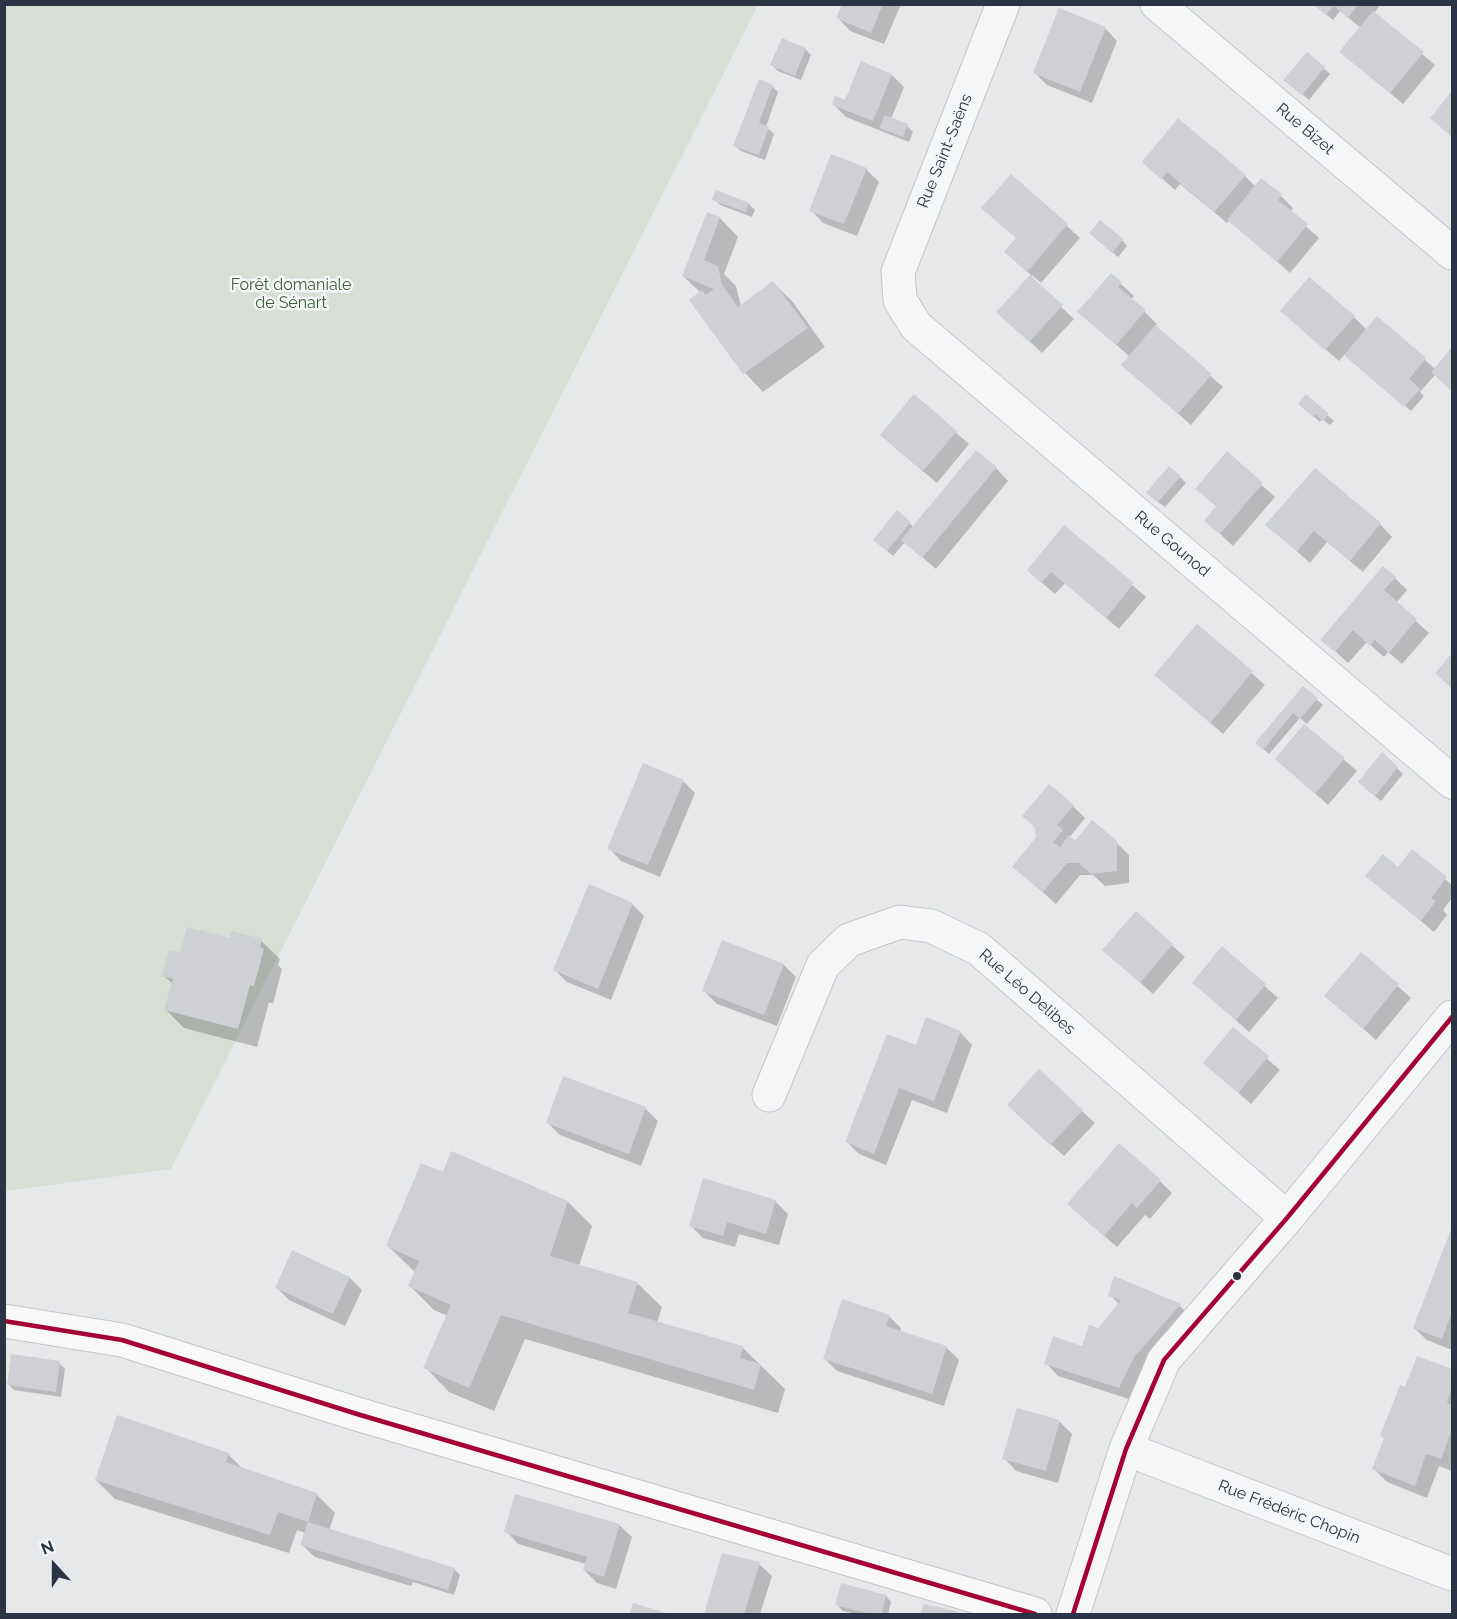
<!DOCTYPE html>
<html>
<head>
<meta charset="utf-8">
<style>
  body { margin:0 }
  #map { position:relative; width:1457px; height:1619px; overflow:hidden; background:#e6e8ea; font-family:Raleway,sans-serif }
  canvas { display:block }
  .frame { position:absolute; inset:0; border:6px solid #2b3445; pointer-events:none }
  .north { position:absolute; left:24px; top:1535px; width:60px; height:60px; -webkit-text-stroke:4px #f4f6f9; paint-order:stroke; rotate:339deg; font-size:16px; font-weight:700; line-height:24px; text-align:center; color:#2b3445 }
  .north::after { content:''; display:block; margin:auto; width:21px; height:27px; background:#2b3445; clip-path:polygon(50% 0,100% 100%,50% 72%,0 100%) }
</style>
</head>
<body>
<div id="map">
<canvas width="1457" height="1619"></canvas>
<div class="frame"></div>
<div class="north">N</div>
</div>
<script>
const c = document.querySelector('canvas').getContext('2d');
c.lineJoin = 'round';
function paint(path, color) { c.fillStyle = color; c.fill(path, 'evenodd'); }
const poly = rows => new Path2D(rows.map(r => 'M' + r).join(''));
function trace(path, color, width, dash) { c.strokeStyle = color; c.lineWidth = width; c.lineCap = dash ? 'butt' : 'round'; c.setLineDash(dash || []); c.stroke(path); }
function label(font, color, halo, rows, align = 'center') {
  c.font = font + ' Raleway,sans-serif'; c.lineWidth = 5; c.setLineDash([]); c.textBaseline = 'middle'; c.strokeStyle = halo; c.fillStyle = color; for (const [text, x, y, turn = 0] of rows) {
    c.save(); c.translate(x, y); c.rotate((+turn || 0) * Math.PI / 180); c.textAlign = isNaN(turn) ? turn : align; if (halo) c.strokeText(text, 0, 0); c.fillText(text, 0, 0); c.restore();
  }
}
const green = poly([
  [4,5,758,5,171,1169,5,1191]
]);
const shadow = poly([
  [843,4,901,4,884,44,850,31,838,18],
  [1313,4,1381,4,1374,13,1435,65,1403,104,1341,52,1361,28,1340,11,1333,20],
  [1105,28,1117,41,1092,103,1047,85,1035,73],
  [805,49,811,55,801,80,778,71,772,65],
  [1307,54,1330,74,1309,100,1291,85],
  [892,75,904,87,891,119,907,126,913,132,909,142,846,117,833,104,846,102],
  [772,86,778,92,766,127,774,134,765,160,741,151,735,146],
  [1452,93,1452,137,1432,118],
  [1144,162,1245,176,1256,187,1281,196,1293,208,1290,212,1319,238,1290,273,1230,220,1227,223,1180,184,1175,190],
  [866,169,879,182,857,236,823,223,811,210],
  [1011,176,1080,238,1041,283,1032,275,1030,278,1074,319,1042,353,998,312,1031,275,1019,264],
  [717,192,749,204,755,210,752,217,720,205,714,199],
  [708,214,720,218,738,237,724,274,736,286,741,307,773,283,792,301,825,347,763,392,745,373,691,300,701,293,683,276],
  [1097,239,1122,240,1127,246,1118,257],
  [1111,275,1134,296,1131,299,1157,324,1154,327,1223,387,1191,425,1123,365,1130,357,1079,312],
  [1354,317,1367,330,1377,318,1435,369,1452,349,1452,391,1435,375,1420,392,1424,396,1411,411,1345,354,1339,361,1295,323],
  [914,396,969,444,937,483,894,447],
  [1306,397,1334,421,1330,425,1322,419,1320,422,1306,410],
  [1227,454,1275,497,1233,546,1206,521,1217,507,1197,489],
  [996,468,1008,481,936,569,905,542,893,556,880,545,910,523,914,528],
  [1180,477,1186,483,1165,507,1154,499],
  [1380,524,1392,537,1363,572,1327,542,1310,563,1267,525],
  [1065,527,1146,597,1119,629,1065,583,1055,594,1041,582],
  [1395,578,1407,590,1396,603,1429,633,1402,664,1388,652,1384,657,1367,642,1348,663,1322,639],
  [1198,626,1265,685,1223,734,1156,675],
  [1303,688,1323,705,1307,724,1300,718,1269,754,1257,743],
  [1305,726,1357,771,1328,805,1277,759],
  [1397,768,1403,774,1381,801,1365,788],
  [683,781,695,793,660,877,621,861,609,848],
  [1073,806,1085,818,1069,838,1076,843,1116,842,1129,855,1129,883,1105,886,1093,875,1080,875,1056,904,1014,867,1038,838],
  [1412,851,1452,885,1452,898,1443,910,1447,915,1434,932,1367,876,1399,869],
  [632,904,644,916,611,1000,567,982,555,970],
  [1136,913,1185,957,1153,994,1117,962],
  [231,940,261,941,280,959,278,965,282,969,273,1004,269,1002,257,1047,184,1028,166,1010,173,984,164,976,181,955],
  [1222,948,1278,998,1249,1032,1194,983],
  [1361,954,1411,998,1376,1040,1326,996],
  [784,965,796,977,777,1026,717,1004,704,991],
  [1233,1029,1280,1070,1251,1104,1218,1075],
  [960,1032,972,1045,947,1113,912,1100,886,1165,859,1154,847,1142,917,1047],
  [1039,1072,1095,1123,1064,1156,1021,1117],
  [564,1078,646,1109,658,1121,641,1166,560,1135,547,1122],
  [444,1174,568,1202,592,1226,579,1266,637,1283,662,1307,657,1323,742,1347,785,1389,778,1413,525,1339,494,1411,449,1392,425,1367,448,1316,434,1310,409,1285,415,1272,388,1246],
  [1160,1181,1172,1193,1150,1219,1145,1215,1117,1247,1082,1217],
  [775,1201,788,1214,779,1245,739,1234,735,1247,703,1238,690,1225],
  [1452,1230,1452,1350,1427,1340,1414,1328],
  [350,1278,362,1290,345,1326,289,1300,277,1288],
  [1115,1278,1180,1306,1192,1318,1132,1400,1058,1376,1046,1363,1083,1348,1119,1304,1110,1295],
  [889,1316,901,1328,900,1332,946,1347,959,1360,944,1406,837,1371,825,1359],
  [1418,1358,1452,1371,1452,1471,1439,1466,1427,1498,1387,1482,1374,1469,1386,1440,1382,1436,1406,1388],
  [59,1363,65,1369,61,1397,14,1390,8,1384],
  [1018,1410,1060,1422,1072,1434,1058,1483,1016,1471,1004,1458],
  [228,1454,243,1469,316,1494,335,1513,329,1530,454,1569,460,1575,454,1595,413,1582,411,1586,315,1557,302,1545,306,1533,297,1530,289,1553,115,1499,96,1480],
  [619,1525,632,1537,616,1589,597,1583,584,1570,586,1564,518,1544,506,1531],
  [723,1555,759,1564,772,1576,760,1614,706,1614],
  [886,1596,891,1602,888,1614,857,1614,843,1611,837,1605],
  [925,1606,952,1612,959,1614,921,1614]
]);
const building = poly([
  [842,4,883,4,871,33,836,18],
  [1313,4,1359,4,1348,18,1334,6,1326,15],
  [1059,8,1106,27,1080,92,1033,73],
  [1373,11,1424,52,1390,93,1339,52],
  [782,38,806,48,795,76,770,65],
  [1307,52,1325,67,1302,95,1283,80],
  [861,61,892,74,873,121,832,105,835,96,845,100],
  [759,79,773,85,759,123,769,127,759,155,733,146],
  [1452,91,1452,137,1430,118],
  [885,115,908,124,903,137,879,128],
  [1178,118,1246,175,1214,212,1167,172,1161,179,1142,162],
  [831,154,867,168,844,224,809,211],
  [1011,174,1068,224,1027,272,1004,252,1016,238,981,208],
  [1261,178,1282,194,1278,200,1308,224,1277,262,1227,220],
  [716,190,749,203,746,212,712,200],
  [707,212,720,217,704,260,718,266,722,285,738,307,773,281,808,328,743,374,689,300,702,290,706,295,714,289,682,276],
  [1100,220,1123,239,1112,253,1089,233],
  [1111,273,1122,282,1118,287,1146,310,1116,345,1077,312],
  [1030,275,1063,305,1029,342,996,312],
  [1309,277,1355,316,1325,350,1280,311],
  [1377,316,1426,358,1409,379,1420,389,1404,407,1344,355],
  [1155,325,1212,374,1178,414,1121,365],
  [1452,347,1452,391,1431,372],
  [914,394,957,431,923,471,880,435],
  [1306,394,1329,414,1323,421,1315,414,1313,417,1298,404],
  [976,450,997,467,922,558,901,540],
  [1227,451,1263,483,1220,534,1204,521,1216,506,1195,489],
  [1169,466,1181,476,1158,502,1146,493],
  [1315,468,1381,523,1350,561,1314,531,1297,551,1265,525],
  [897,510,911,522,887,551,873,540],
  [1064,525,1134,583,1106,618,1051,572,1041,583,1027,570],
  [1383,566,1396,577,1384,590,1417,619,1389,653,1375,640,1370,646,1353,630,1335,652,1320,640],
  [1197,624,1253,671,1210,723,1154,675],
  [1452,653,1452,689,1435,673],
  [1303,686,1318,698,1300,719,1293,713,1263,750,1255,743],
  [1304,724,1345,758,1315,794,1275,759],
  [1382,752,1398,767,1375,796,1358,782],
  [643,763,684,780,648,865,607,849],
  [1049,784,1074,805,1057,825,1063,830,1053,842,1060,847,1069,835,1075,841,1092,820,1117,841,1117,871,1091,874,1079,863,1067,863,1043,892,1012,867,1036,837,1034,826,1022,816],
  [1412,849,1447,877,1431,898,1436,901,1421,921,1365,876,1383,854,1398,867],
  [589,884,633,903,598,989,553,970],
  [1136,911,1173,944,1140,983,1102,950],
  [187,927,230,938,231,931,262,939,260,947,264,949,254,986,250,985,238,1029,164,1010,173,979,162,976,169,950,180,953],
  [722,940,784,964,764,1015,702,991],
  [1222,946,1266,984,1236,1020,1192,983],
  [1361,952,1399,984,1363,1029,1324,996],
  [926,1017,961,1031,934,1101,899,1088,874,1154,845,1142,887,1034,916,1045],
  [1233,1027,1269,1056,1238,1093,1203,1063],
  [1039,1069,1083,1110,1050,1145,1007,1105],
  [563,1076,646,1107,629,1154,546,1123],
  [1119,1143,1161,1180,1137,1208,1132,1203,1104,1236,1067,1204],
  [451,1151,568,1201,550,1256,638,1282,628,1313,743,1346,740,1358,761,1364,754,1390,501,1315,469,1388,423,1368,451,1305,408,1286,419,1261,386,1246,421,1163,443,1172],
  [703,1178,776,1200,766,1234,727,1222,723,1236,689,1226],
  [1452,1227,1452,1312,1442,1339,1413,1328],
  [292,1250,350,1277,333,1314,275,1288],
  [1114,1276,1181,1304,1135,1356,1119,1388,1044,1364,1053,1336,1082,1346,1089,1325,1098,1328,1121,1300,1108,1296],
  [842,1299,890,1315,886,1326,947,1346,932,1394,823,1359],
  [11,1354,60,1361,56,1392,7,1385],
  [1417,1356,1452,1369,1452,1387,1447,1403,1452,1405,1452,1429,1441,1459,1426,1454,1415,1486,1372,1469,1384,1438,1380,1436,1400,1385,1405,1387],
  [1017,1408,1060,1420,1046,1471,1002,1459],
  [117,1415,229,1453,226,1462,317,1493,308,1522,278,1512,270,1535,95,1480],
  [515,1494,620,1524,604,1577,583,1570,587,1557,504,1532],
  [308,1522,455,1568,448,1590,300,1545],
  [722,1553,760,1562,744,1614,704,1614],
  [841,1583,886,1595,882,1614,871,1614,835,1605],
  [633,1603,669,1614,630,1614],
  [924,1604,952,1610,963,1614,920,1614]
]);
const minor = poly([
  [1003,4,898,272,900,300,916,326,1452,782],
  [1157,4,1452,253],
  [769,1095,823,965,849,940,900,922,931,926,979,949,1287,1218],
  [1126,1449,1452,1574],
  [1073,1614,1126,1449,1164,1360,1287,1218,1452,1017]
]);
const primary = poly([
  [4,1321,122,1340,357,1414,1035,1614]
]);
const bus1 = poly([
  [4,1321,122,1340,357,1414,1035,1614],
  [1073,1614,1126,1449,1164,1360,1287,1218,1452,1017]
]);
const markers = [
  [1237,1276,5,"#2b3445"]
];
const streetNames = [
  ["Rue Bizet",1305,129,40],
  ["Rue Saint-Saëns",945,151,-68],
  ["Rue Gounod",1172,544,40],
  ["Rue Léo Delibes",1027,992,41],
  ["Rue Frédéric Chopin",1289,1512,21]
];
const parkNames = [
  ["Forêt domaniale",291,285],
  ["de Sénart",291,303]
];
paint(green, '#d6ded6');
paint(shadow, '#0003');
paint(building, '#ced0d3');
trace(minor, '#c4c6c8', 35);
trace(primary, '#c2c5c8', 35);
trace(minor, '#f5f6f7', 33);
trace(primary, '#f8f8f8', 33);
trace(bus1, '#a50034', 4.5);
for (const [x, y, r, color] of markers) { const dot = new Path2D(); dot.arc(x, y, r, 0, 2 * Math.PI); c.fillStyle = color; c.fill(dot); trace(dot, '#f4f6f9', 2); }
label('16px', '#2b3445', '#f4f6f9', streetNames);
label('16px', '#3f6138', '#f4f6f9', parkNames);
</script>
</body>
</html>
